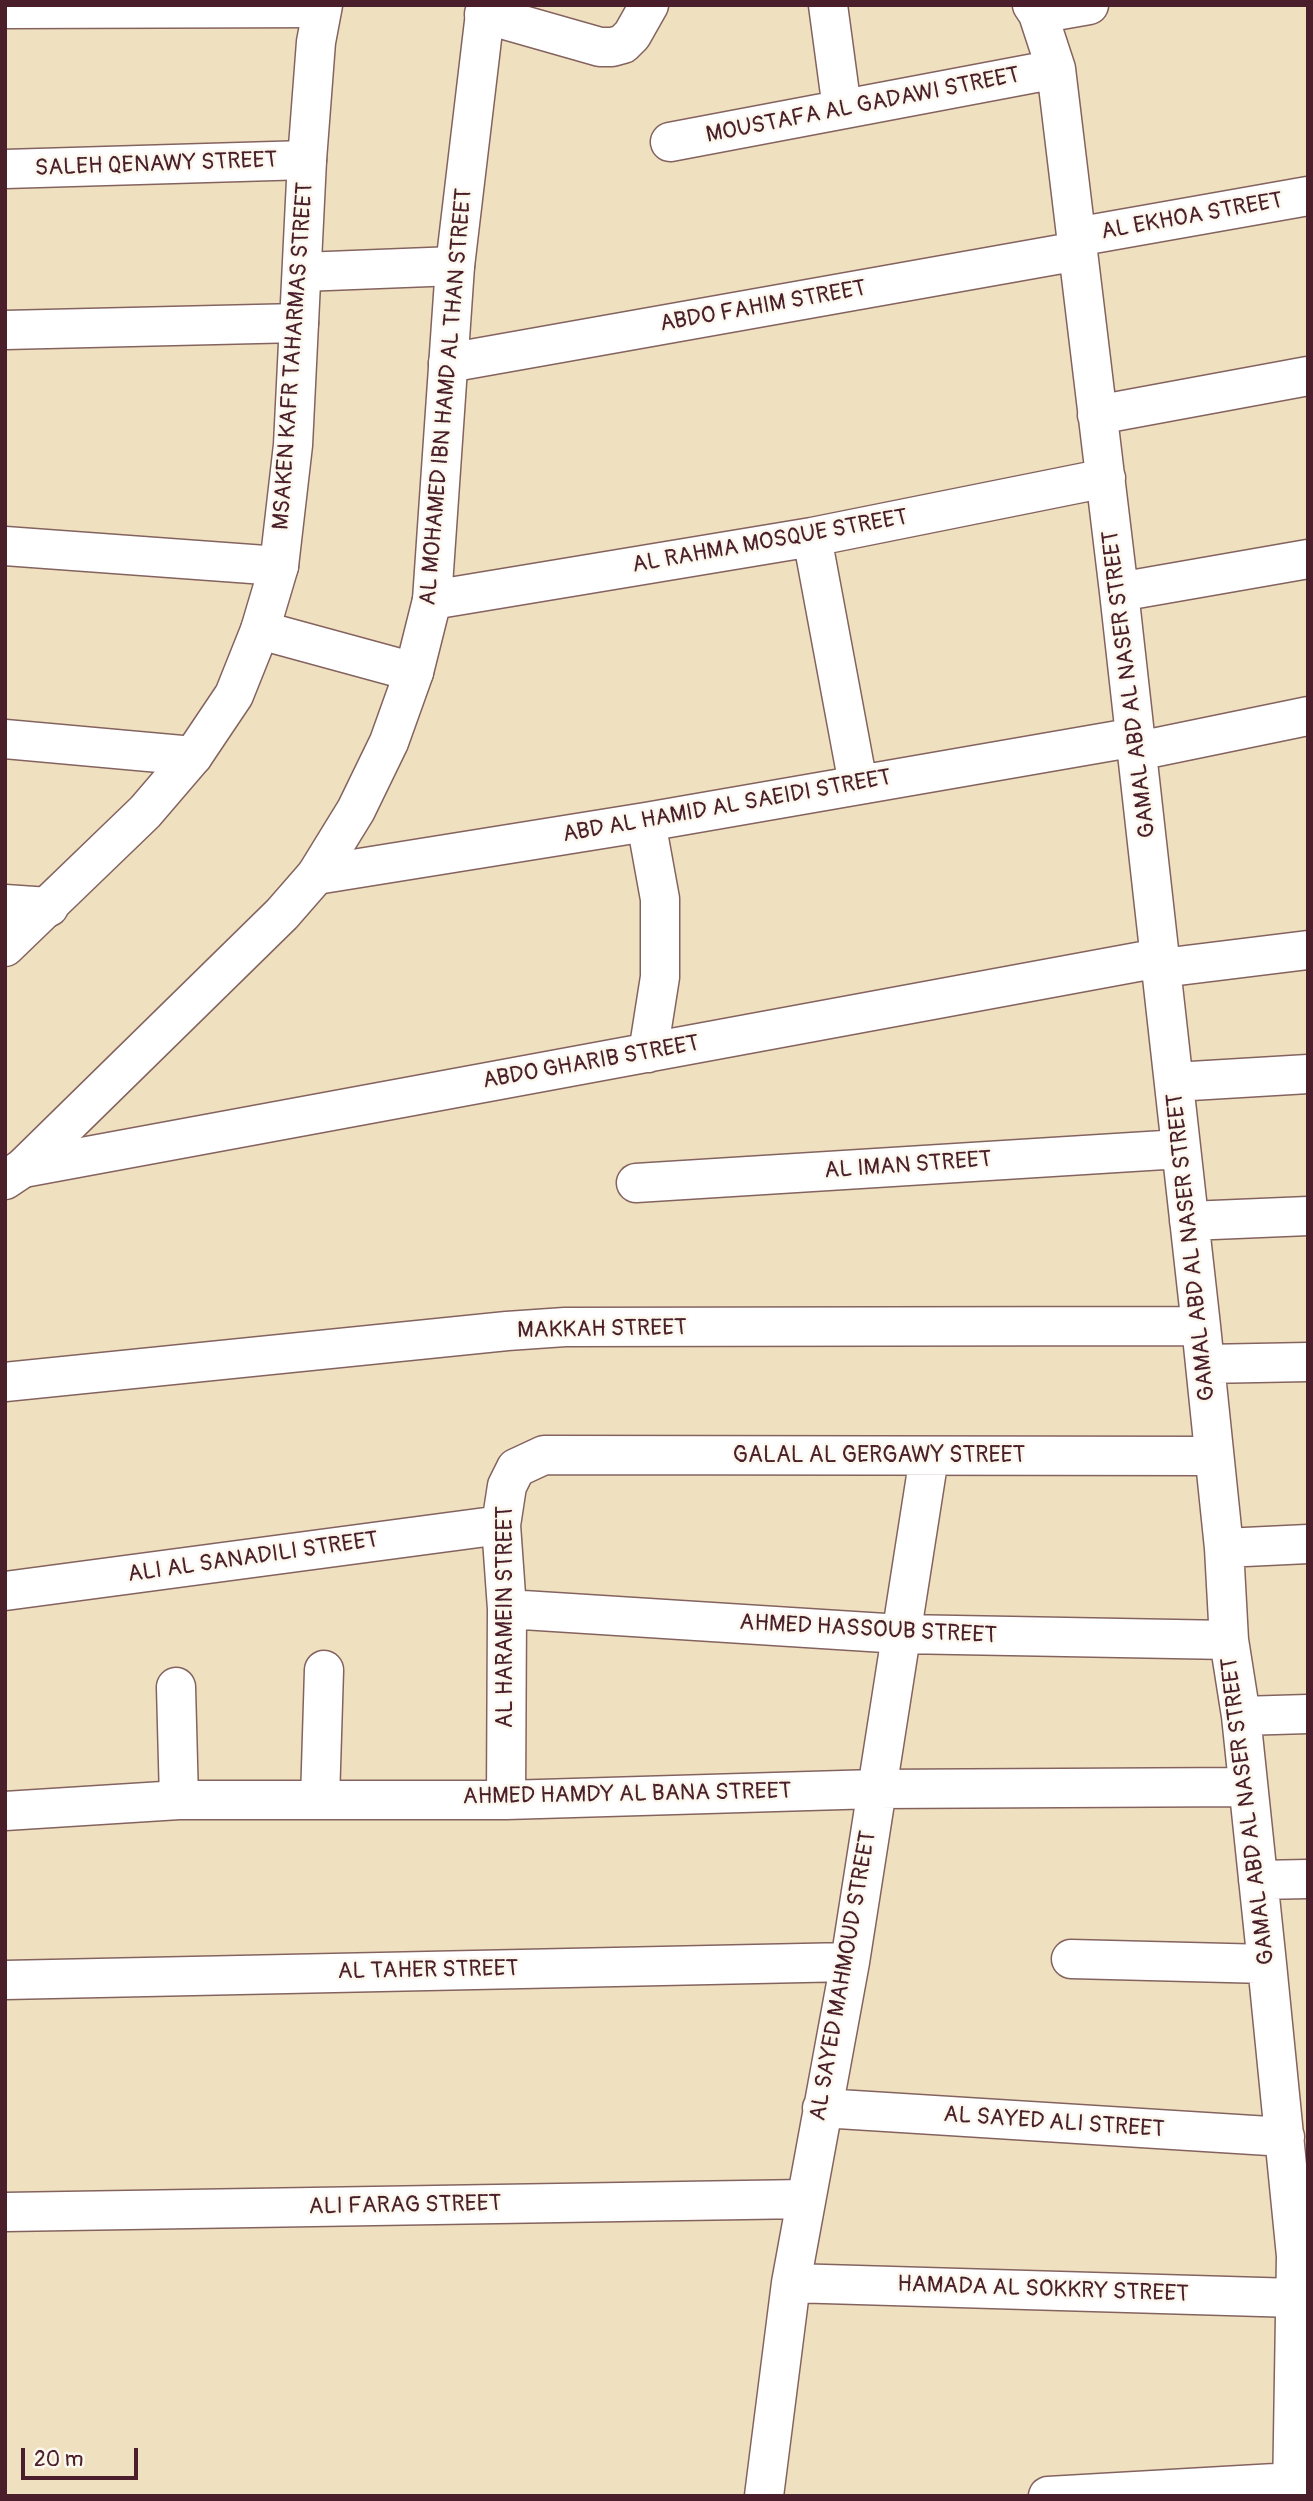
<!DOCTYPE html>
<html>
<head>
<meta charset="utf-8">
<style>
  body { margin:0 }
  #map { position:relative; width:1313px; height:2501px; overflow:hidden; background:#efe0c0; font-family:Pangolin,sans-serif }
  canvas { display:block }
  .frame { position:absolute; inset:0; border:7px solid #4a1f2b; pointer-events:none }
  .scale { position:absolute; left:21px; top:2448px; width:117px; height:32px; box-sizing:border-box; border:4px solid #4a1f2b; border-top:0; padding-left:9px; font-size:21px; line-height:24px; white-space:nowrap; color:#4a1f2b; -webkit-text-stroke:5px #fbf7ec; paint-order:stroke }
</style>
</head>
<body>
<div id="map">
<canvas width="1313" height="2501"></canvas>
<div class="frame"></div>
<div class="scale">20 m</div>
</div>
<script>
const c = document.querySelector('canvas').getContext('2d');
c.lineJoin = 'round';
const poly = rows => new Path2D(rows.map(r => 'M' + r).join(''));
function trace(path, color, width, dash) { c.strokeStyle = color; c.lineWidth = width; c.lineCap = dash ? 'butt' : 'round'; c.setLineDash(dash || []); c.stroke(path); }
function label(font, color, halo, rows, align = 'center') {
  c.font = font + ' Pangolin,sans-serif'; c.lineWidth = 5; c.setLineDash([]); c.textBaseline = 'middle'; c.strokeStyle = halo; c.fillStyle = color; for (const [text, x, y, turn = 0] of rows) {
    c.save(); c.translate(x, y); c.rotate((+turn || 0) * Math.PI / 180); c.textAlign = isNaN(turn) ? turn : align; if (halo) c.strokeText(text, 0, 0); c.fillText(text, 0, 0); c.restore();
  }
}
const minor = poly([
  [828,5,842,109],
  [1032,5,1038,14,1056,69,1119,592,1201,1326,1224,1548,1229,1640,1241,1716,1267,1964,1296,2256,1292,2496],
  [5,9,322,8],
  [484,14,600,47,612,47,623,44,632,35,649,5],
  [1038,14,1089,5],
  [670,142,1056,69],
  [5,169,307,160],
  [1076,237,1308,196],
  [302,272,455,266],
  [5,330,299,323],
  [448,363,1078,251],
  [1097,415,1308,376],
  [812,537,858,784],
  [5,546,279,566],
  [1119,592,1308,559],
  [432,600,812,537,1106,478],
  [260,630,414,672],
  [5,739,193,756],
  [1138,751,1308,716],
  [646,822,660,899,660,977,648,1053],
  [316,875,646,822,1136,737],
  [5,904,49,907],
  [1162,968,1308,950],
  [1174,1082,1308,1074],
  [23,1168,1159,958],
  [636,1183,1180,1149],
  [1189,1221,1308,1216],
  [1205,1364,1308,1362],
  [5,1382,507,1331,565,1327,1201,1326],
  [1224,1548,1308,1544],
  [5,1591,501,1525],
  [507,1609,901,1634,1229,1640],
  [176,1687,179,1800],
  [1241,1716,1308,1714],
  [320,1800,324,1670],
  [506,1800,507,1609,501,1525,507,1486,516,1468,544,1455,1214,1456],
  [5,1811,179,1800,506,1800,876,1789,1248,1787],
  [1258,1880,1308,1879],
  [1071,1959,1267,1964],
  [5,1980,850,1962],
  [822,2108,1285,2137],
  [5,2212,805,2199],
  [791,2283,1295,2298],
  [764,2496,791,2283,850,1962,929,1457],
  [1048,2496,1293,2482]
]);
const tertiary = poly([
  [5,947,145,812,193,756,234,695,260,630,279,566,293,445,307,160,316,42,323,5],
  [5,1180,23,1168,282,914,316,875,356,810,389,742,414,672,432,600,455,266,486,5]
]);
const streetNames = [
  ["MOUSTAFA AL GADAWI STREET",863,106,-11],
  ["SALEH QENAWY STREET",156,165,-2],
  ["AL EKHOA STREET",1192,217,-10],
  ["ABDO FAHIM STREET",763,307,-10],
  ["MSAKEN KAFR TAHARMAS STREET",294,356,-86],
  ["AL MOHAMED IBN HAMD AL THAN STREET",447,397,-85],
  ["AL RAHMA MOSQUE STREET",770,542,-10],
  ["GAMAL ABD AL NASER STREET",1130,684,-97],
  ["ABD AL HAMID AL SAEIDI STREET",727,807,-10],
  ["ABDO GHARIB STREET",591,1063,-10],
  ["AL IMAN STREET",908,1166,-4],
  ["GAMAL ABD AL NASER STREET",1192,1247,-96],
  ["MAKKAH STREET",602,1330,-1],
  ["GALAL AL GERGAWY STREET",879,1456],
  ["ALI AL SANADILI STREET",253,1558,-8],
  ["AL HARAMEIN STREET",506,1617,-90],
  ["AHMED HASSOUB STREET",868,1630,3],
  ["AHMED HAMDY AL BANA STREET",627,1795,-1],
  ["GAMAL ABD AL NASER STREET",1249,1811,-97],
  ["AL TAHER STREET",428,1971,-1],
  ["AL SAYED MAHMOUD STREET",844,1976,-80],
  ["AL SAYED ALI STREET",1054,2123,4],
  ["ALI FARAG STREET",405,2206,-1],
  ["HAMADA AL SOKKRY STREET",1043,2290,2]
];
trace(minor, '#84635f', 41);
trace(tertiary, '#84635f', 41);
trace(minor, '#fff', 38);
trace(tertiary, '#fff', 38);
label('23px', '#4a1f2b', '#fbf7ec', streetNames);
</script>
</body>
</html>
